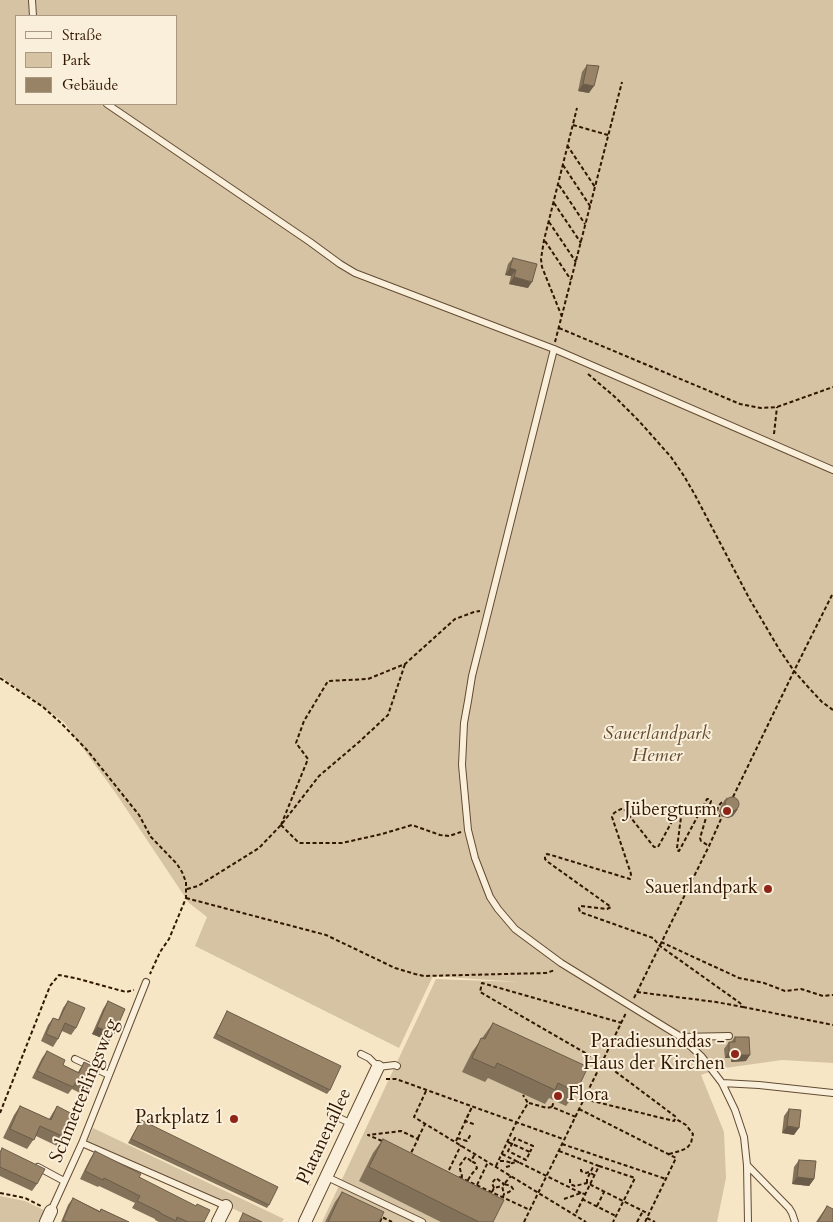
<!DOCTYPE html>
<html>
<head>
<meta charset="utf-8">
<style>
  body { margin:0 }
  #map { position:relative; width:833px; height:1222px; overflow:hidden; background:#f6e6c6; font-family:Cardo,serif }
  canvas { display:block }
  .legend { position:absolute; left:15px; top:15px; width:162px; height:90px; box-sizing:border-box; background:#f9efda; border:1px solid #a99983; margin:0; padding:6px 9px; list-style:none; font-size:15px; color:#321700 }
  .legend li { display:flex; align-items:center; gap:10px; height:25px }
  .legend b { width:25px; border:1px solid #a99983 }
</style>
</head>
<body>
<div id="map">
<canvas width="833" height="1222"></canvas>
<ul class="legend">
<li><b style="height:6px;background:#f9efda"></b>Straße</li>
<li><b style="height:14px;background:#d5c3a4"></b>Park</li>
<li><b style="height:14px;background:#988367"></b>Gebäude</li>
</ul>
</div>
<script>
const c = document.querySelector('canvas').getContext('2d');
c.lineJoin = 'round';
function paint(path, color) { c.fillStyle = color; c.fill(path, 'evenodd'); }
const poly = rows => new Path2D(rows.map(r => 'M' + r).join(''));
function trace(path, color, width, dash) { c.strokeStyle = color; c.lineWidth = width; c.lineCap = dash ? 'butt' : 'round'; c.setLineDash(dash || []); c.stroke(path); }
function label(font, color, halo, rows, align = 'center') {
  c.font = font + ' Cardo,serif'; c.lineWidth = 4; c.setLineDash([]); c.textBaseline = 'middle'; c.strokeStyle = halo; c.fillStyle = color; for (const [text, x, y, turn = 0] of rows) {
    c.save(); c.translate(x, y); c.rotate((+turn || 0) * Math.PI / 180); c.textAlign = isNaN(turn) ? turn : align; if (halo) c.strokeText(text, 0, 0); c.fillText(text, 0, 0); c.restore();
  }
}
const green = poly([
  [0,0,833,0,833,1063,782,1060,718,1069,701,1075,724,1132,726,1178,717,1222,322,1222,436,979,519,982,433,976,399,1048,195,946,207,917,189,903,117,795,64,722,0,676],
  [16,16,176,16,176,104,16,104],
  [93,1128,284,1219,282,1222,262,1222,87,1142],
  [0,1196,25,1201,48,1212,44,1222,0,1222]
]);
const path = poly([
  [573,125,608,135],
  [567,145,595,187],
  [563,165,590,206],
  [559,185,585,224],
  [554,203,581,243],
  [549,222,576,262],
  [545,241,571,280],
  [562,317,542,267,541,259,544,240,577,108],
  [559,328,740,404,761,408,777,407,833,387],
  [555,342,622,82],
  [588,374,615,397,639,421,671,457,684,476,695,495,749,598,779,649,794,671,809,688,822,702,833,710],
  [774,434,777,407],
  [0,678,43,707,61,723,87,750,139,815,151,837,177,864,182,872,186,882,186,898,169,939,160,952,150,974],
  [733,797,794,671,833,593],
  [281,825,308,759,296,743,304,721,328,681,368,679,405,664,455,619,474,612,480,611],
  [281,825,299,843,342,843,382,834,412,825,440,835,449,836,461,832],
  [187,889,198,886,259,848,281,825,319,776,359,742,388,715,405,664],
  [186,898,326,935,395,968,415,974,424,976,546,973,555,970],
  [661,942,739,978,764,983,785,991,801,989,823,996,833,995],
  [637,992,716,1002,743,1007,740,1003,660,946,653,938,580,912,579,908,581,906,607,909,611,907,548,862,545,859,545,856,547,854,551,855,630,879,631,874,612,817,614,813,621,809,624,809,654,847,658,847,675,816,677,814,680,814,681,817,677,848,677,850,679,851,707,799,709,799,711,801,700,838,701,841,709,846],
  [634,998,709,846,721,819,717,812,718,807,721,803,726,801],
  [743,1007,833,1025],
  [386,1079,396,1079,563,1139],
  [426,1091,414,1117,586,1222],
  [584,1099,674,1121,676,1117,608,1066,480,992,482,983,622,1023],
  [529,1103,547,1108,552,1107,576,1117],
  [552,1107,554,1101],
  [579,1109,676,1158,645,1222],
  [0,1113,50,986,59,975,75,978,126,992,134,990],
  [418,1138,425,1124],
  [457,1138,467,1141,471,1134],
  [382,1141,368,1135,401,1131,418,1139,411,1153],
  [456,1141,472,1107,465,1121,476,1125],
  [508,1142,512,1144,517,1146,530,1152,526,1160,508,1151,512,1144,515,1138,533,1146,530,1152],
  [562,1144,666,1179],
  [559,1151,599,1166,575,1215],
  [502,1154,581,1193],
  [669,1154,680,1151,687,1148,691,1143,693,1134,686,1125,676,1119],
  [500,1161,505,1161,512,1163],
  [496,1166,516,1123,528,1103,523,1095],
  [599,1166,635,1178,613,1222],
  [506,1167,510,1166,512,1163,519,1162],
  [581,1169,581,1171,586,1173,589,1172,594,1175],
  [449,1170,461,1145],
  [459,1177,530,1210],
  [461,1178,462,1176,460,1169,460,1165,466,1157,471,1161,475,1154],
  [298,1179,310,1185],
  [570,1179,570,1184,575,1186,587,1183,649,1214],
  [468,1180,471,1175,477,1168,475,1163,471,1161],
  [587,1183,587,1179,594,1165],
  [477,1185,488,1162],
  [494,1188,492,1183,496,1178,504,1184,502,1186,504,1194],
  [492,1192,494,1188,502,1186],
  [0,1193,25,1198,41,1206],
  [503,1197,504,1194,509,1192,513,1189,511,1186,504,1184,511,1176],
  [564,1199,581,1193,585,1194],
  [582,1199,616,1216],
  [597,1206,604,1192],
  [647,1218,655,1222],
  [380,1222,382,1217,392,1222],
  [524,1222,626,1013],
  [637,1222,643,1211]
]);
const lane = poly([
  [32,0,33,16],
  [107,104,310,242,340,264,355,273,554,349,833,470],
  [554,349,472,676,468,701,464,723,462,765,468,830,475,858,490,897,498,909,515,929,561,963,681,1037,702,1057,722,1083,735,1110,744,1137,747,1165,748,1222],
  [681,1037,729,1036],
  [361,1054,369,1058,378,1067,395,1065,397,1066],
  [75,1059,109,1075],
  [722,1083,759,1085,833,1093],
  [331,1114,352,1124],
  [82,1143,226,1206],
  [747,1165,789,1208,792,1213,795,1222],
  [38,1167,64,1181],
  [327,1177,422,1222],
  [51,1211,82,1143,146,982]
]);
const street = poly([
  [46,1222,51,1211],
  [218,1222,226,1206],
  [305,1222,378,1067]
]);
const wall = poly([
  [587,65,589,93,578,91,582,72],
  [513,258,528,288,509,284,511,276,505,275,508,264],
  [727,797,733,816,728,818,721,816,719,811,722,804],
  [68,1001,76,1028,71,1035,62,1031,58,1039,53,1047,41,1041,48,1025,53,1018,58,1020,63,1008],
  [108,1001,114,1034,109,1041,92,1034,103,1009],
  [227,1011,330,1090,327,1094,213,1038],
  [493,1023,576,1092,566,1106,549,1098,545,1104,488,1078,485,1082,462,1072,472,1052],
  [735,1037,746,1061,731,1062,731,1058,725,1058,724,1049,729,1042,731,1042],
  [47,1051,63,1065,78,1072,84,1062,91,1089,86,1096,72,1089,68,1094,32,1078,42,1058],
  [20,1106,49,1119,57,1106,64,1137,57,1146,36,1136,27,1149,3,1138,14,1115],
  [789,1109,794,1135,782,1133,784,1116],
  [141,1120,269,1205,267,1208,128,1143],
  [383,1139,493,1222,441,1222,359,1181,373,1153],
  [2,1148,37,1184,32,1191,0,1176,0,1152],
  [95,1151,139,1177,204,1222,159,1222,155,1220,155,1219,132,1208,135,1203,99,1186,98,1187,80,1179,90,1159],
  [799,1160,814,1179,809,1186,792,1184,794,1167],
  [342,1192,379,1222,325,1222,335,1202],
  [73,1198,100,1211,101,1209,129,1222,61,1222,68,1205],
  [827,1206,833,1222,816,1222,818,1219]
]);
const shadedWall = poly([
  [583,84,594,86,589,93,578,91],
  [510,268,516,270,511,276,505,275],
  [514,277,532,282,528,288,509,284],
  [726,809,738,809,733,816,728,818,721,816],
  [97,1027,114,1034,109,1041,92,1034],
  [729,1051,735,1051,731,1058,725,1058],
  [735,1055,750,1055,746,1061,731,1062],
  [787,1126,799,1128,794,1135,782,1133],
  [797,1177,814,1179,809,1186,792,1184]
]);
const building = poly([
  [587,65,599,66,594,86,583,84,587,65],
  [513,258,537,264,532,282,514,277,516,270,510,268,513,258],
  '725 804a7 7 0 1 1 14 0a7 7 0 1 1-14 0Z',
  [68,1001,85,1008,76,1028,65,1023,58,1039,46,1034,53,1018,59,1020,68,1001],
  [108,1001,125,1009,114,1034,97,1027,108,1001],
  [227,1011,341,1066,330,1090,216,1034,227,1011],
  [493,1023,588,1067,576,1092,558,1083,555,1090,497,1063,495,1068,472,1058,481,1038,485,1039,493,1023],
  [735,1037,749,1037,750,1055,735,1055,735,1051,729,1051,729,1042,735,1042,735,1037],
  [47,1051,65,1060,63,1065,79,1073,84,1062,100,1070,91,1089,76,1082,73,1087,37,1071,47,1051],
  [20,1106,51,1120,57,1106,74,1115,64,1137,40,1126,34,1140,10,1129,20,1106],
  [789,1109,801,1110,799,1128,787,1126,789,1109],
  [141,1120,278,1187,269,1205,131,1139,141,1120],
  [383,1139,504,1200,493,1222,479,1222,369,1167,383,1139],
  [2,1148,45,1169,37,1184,0,1167,0,1153,2,1148],
  [95,1151,141,1174,139,1177,196,1206,197,1204,210,1210,204,1222,188,1222,177,1217,176,1221,160,1213,160,1212,137,1201,140,1196,104,1178,103,1180,85,1171,95,1151],
  [799,1160,816,1161,814,1179,797,1177,799,1160],
  [342,1192,384,1212,379,1222,328,1222,342,1192],
  [73,1198,100,1212,101,1209,129,1222,67,1222,63,1220,73,1198],
  [827,1206,833,1209,833,1222,818,1222,827,1206],
  [243,1213,262,1222,239,1222,243,1213]
]);
const markers = [
  [727,811,5,"#8f2418"],
  [768,889,5,"#8f2418"],
  [735,1054,5,"#8f2418"],
  [558,1096,5,"#8f2418"],
  [234,1119,5,"#8f2418"]
];
const parkNames = [
  ["Sauerlandpark",657,735],
  ["Hemer",657,757]
];
const poiNames = [
  ["Jübergturm",717,811],
  ["Sauerlandpark",758,889],
  ["Paradiesunddas -",725,1043],
  ["Haus der Kirchen",725,1065],
  ["Flora",568,1096,"left"],
  ["Parkplatz 1",224,1119]
];
const streetNames = [
  ["Schmetterlingsweg",85,1091,-68],
  ["Platanenallee",325,1137,-65]
];
paint(green, '#d5c3a4');
trace(lane, '#634b32', 8);
trace(street, '#634b32', 14);
trace(path, '#321700', 2, [4, 2.5]);
trace(lane, '#f9efda', 6);
trace(street, '#f9efda', 12);
paint(wall, '#837159');
paint(shadedWall, '#6a5c48');
paint(building, '#988367');
trace(building, '#6a5c48', 1);
for (const [x, y, r, color] of markers) { const dot = new Path2D(); dot.arc(x, y, r, 0, 2 * Math.PI); c.fillStyle = color; c.fill(dot); trace(dot, '#f9efda', 2); }
label('italic 19px', '#634b31', '#f9efda', parkNames);
label('19px', '#321700', '#f9efda', poiNames, 'right');
label('19px', '#321700', '#f9efda', streetNames);
</script>
</body>
</html>
